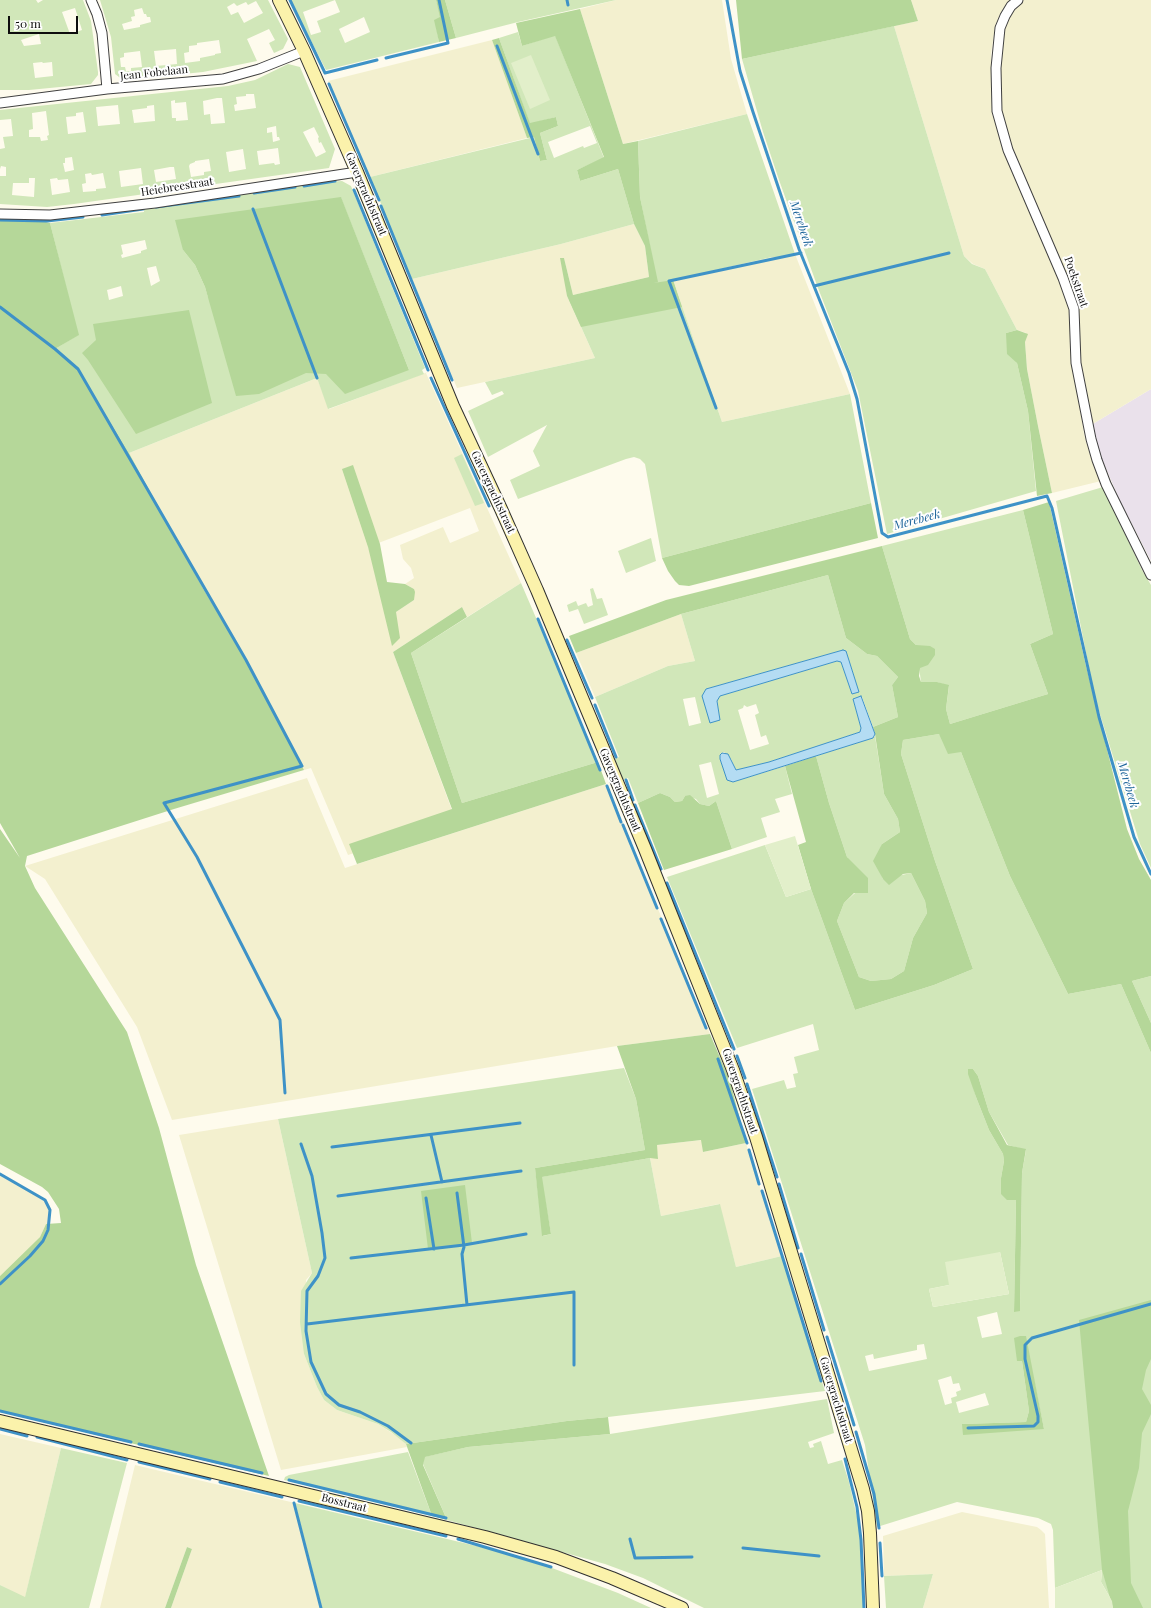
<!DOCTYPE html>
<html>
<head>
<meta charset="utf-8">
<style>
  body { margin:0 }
  #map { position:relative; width:1151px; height:1608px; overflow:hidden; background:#fefbed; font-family:"Playfair Display",serif }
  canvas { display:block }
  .scale { position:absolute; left:8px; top:16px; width:70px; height:18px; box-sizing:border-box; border:2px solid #0d0d0d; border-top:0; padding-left:5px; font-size:12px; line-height:14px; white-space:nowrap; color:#0d0d0d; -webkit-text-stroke:3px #fff; paint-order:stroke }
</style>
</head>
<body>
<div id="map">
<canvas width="1151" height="1608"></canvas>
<div class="scale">50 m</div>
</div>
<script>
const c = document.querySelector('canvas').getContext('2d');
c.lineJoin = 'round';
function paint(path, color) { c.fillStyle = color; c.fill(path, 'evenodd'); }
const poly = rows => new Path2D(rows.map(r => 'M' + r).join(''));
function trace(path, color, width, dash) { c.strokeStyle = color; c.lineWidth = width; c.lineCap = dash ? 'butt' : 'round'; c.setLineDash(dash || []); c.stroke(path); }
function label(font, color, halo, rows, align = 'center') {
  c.font = font + ' "Playfair Display",serif'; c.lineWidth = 4; c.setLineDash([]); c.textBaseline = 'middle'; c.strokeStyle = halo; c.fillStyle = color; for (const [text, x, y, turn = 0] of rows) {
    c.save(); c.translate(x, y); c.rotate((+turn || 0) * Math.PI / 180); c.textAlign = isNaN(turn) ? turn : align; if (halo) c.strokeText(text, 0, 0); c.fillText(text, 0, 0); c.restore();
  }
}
const industrial = poly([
  [1151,389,1151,561,1119,499,1096,445,1091,425]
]);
const farmland = poly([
  [616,0,722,0,731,59,747,114,623,144,580,9],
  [911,0,1010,0,1000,14,995,26,991,54,992,115,1068,302,1071,317,1070,341,1084,435,1091,458,1101,481,1052,493,1038,426,1027,369,1025,342,1026,333,1017,330,985,269,973,264,964,256,894,26,918,21],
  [1024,0,1151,0,1151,389,1091,425,1081,369,1079,342,1078,310,1074,295,1012,146,1002,116,1000,100,999,67,1003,37,1006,24,1012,13],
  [492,40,527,138,370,177,328,81],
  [634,224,645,246,649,277,573,295,564,258,567,296,595,358,457,388,412,279,561,244],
  [795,254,850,394,722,422,673,280,772,257,785,257],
  [433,370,426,373,521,583,467,617,462,607,393,652,456,821,348,855,311,768,304,770,246,660,204,590,129,453,317,378,329,409],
  [470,508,479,531,450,543,443,527,400,545,403,559,411,568,414,578,405,584,414,589,414,600,396,612,368,547],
  [681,614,695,661,668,666,595,697,576,653],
  [307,778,345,868,606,784,710,1034,617,1046,172,1120,137,1027,45,879,25,866],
  [278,1119,312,1273,306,1280,304,1354,317,1387,324,1400,337,1410,378,1424,401,1439,406,1444,407,1447,281,1470,179,1135],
  [702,1140,703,1152,746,1143,782,1256,736,1267,719,1204,661,1216,650,1158,658,1158,656,1145],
  [0,1175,37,1196,45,1202,49,1211,50,1224,46,1224,40,1237,0,1276],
  [0,1434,61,1448,25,1598,0,1585],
  [135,1465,295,1503,322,1608,171,1608,192,1549,187,1547,165,1608,100,1608],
  [962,1512,1037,1527,1041,1530,1045,1534,1049,1608,923,1608,933,1574,884,1576,883,1536]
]);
const green = poly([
  [0,0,36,0,38,3,43,0,83,0,91,21,98,72,98,75,91,84,29,90,0,90],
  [75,8,82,30,70,34,62,12],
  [39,34,41,44,24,46,21,40],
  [42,62,43,63,52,62,53,76,35,78,33,63],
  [100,0,268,0,288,39,283,49,274,53,269,43,275,40,269,29,247,39,257,61,203,72,123,80,115,74,111,37],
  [256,1,263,13,244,23,238,12,231,15,227,7,234,3,237,6,246,2,248,5],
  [142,8,144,14,146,14,147,17,150,17,151,22,140,25,140,27,124,30,122,24,132,21,131,17,135,16,134,10],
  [219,40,221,53,215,54,215,55,200,58,200,61,185,63,184,53,189,52,189,46,197,45,197,43],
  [176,49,177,64,156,66,154,51],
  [140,51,142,67,131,68,131,71,126,71,125,67,121,67,120,58,124,57,124,53],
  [290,0,436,0,441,18,435,20,439,42,326,70],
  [335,0,340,12,317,21,321,32,311,35,303,12],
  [364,17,370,32,345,43,339,29],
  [445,0,616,0,518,22,456,38],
  [894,26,964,256,972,264,985,269,1017,330,1006,333,1017,363,1028,411,1036,491,887,534,858,391,818,288,779,180,763,132,742,59],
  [518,32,522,46,555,35,604,158,577,170,580,181,618,169,634,224,561,244,412,279,370,177,534,137,540,161,547,160,540,133,558,126,556,117,530,124,499,38],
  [590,126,597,143,584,148,583,146,554,158,548,142],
  [288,64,300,67,335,149,329,168,74,204,47,207,0,204,0,176,6,176,6,167,1,166,0,169,0,149,5,148,3,137,13,136,11,119,0,120,0,110,228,86,255,80],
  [246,94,254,94,256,108,235,111,234,105,237,104,236,97,246,96],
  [217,98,222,98,225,123,211,124,210,114,204,115,203,101],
  [175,100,175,103,186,102,188,120,176,121,176,118,172,118,171,101],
  [118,105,120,124,98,126,96,107],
  [154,105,155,121,134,123,132,110,147,108,147,106],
  [46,111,49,135,47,136,48,140,41,141,40,137,29,137,29,130,33,129,32,113],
  [83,112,86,132,68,134,66,117,76,116,76,113],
  [276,126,277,137,279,137,280,140,273,142,272,132,267,133,267,128],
  [314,127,319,137,318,138,319,143,321,142,326,152,316,157,303,132],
  [278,148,280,164,275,165,274,163,259,165,257,151],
  [243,149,246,169,229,172,226,152],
  [72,157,74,170,65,172,63,163,65,163,65,158],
  [209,159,211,171,204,172,204,175,191,177,189,166,190,164,195,162,195,161],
  [170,167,174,167,176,179,156,182,154,170],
  [141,168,143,184,121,187,119,171],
  [91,173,92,175,103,173,106,188,96,189,96,191,83,192,82,184,86,183,85,174],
  [29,178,35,178,34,197,12,195,13,183,29,183],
  [57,178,58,180,68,179,70,192,52,195,50,179],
  [747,114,795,254,785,257,772,257,673,280,722,422,850,394,871,503,662,558,645,464,640,459,634,457,626,459,518,499,510,480,540,466,533,451,547,425,488,457,468,411,504,394,502,391,492,395,485,382,595,358,569,300,657,282,640,197,638,141],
  [342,181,351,186,425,368,422,370,424,374,328,409,317,378,129,453,78,369,55,349,78,335,50,223,144,212,144,208,297,184],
  [341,198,409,370,208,297,205,287,195,265,183,250],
  [145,240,147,249,141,251,141,253,122,258,121,255,123,254,121,245],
  [156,266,160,281,151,286,147,268],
  [121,286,123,296,109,300,107,290],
  [462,454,484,503,475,506,454,458],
  [1103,487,1142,570,1151,585,1151,868,1140,844,1095,698,1056,501],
  [1023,510,1053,634,1030,644,1048,694,950,724,946,709,949,686,937,682,921,682,916,645,910,639,882,546],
  [651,538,656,561,626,573,618,551],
  [828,575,846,638,867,654,877,656,898,677,892,685,898,717,873,727,862,697,853,699,861,728,860,732,769,762,736,770,731,759,724,752,720,754,721,762,733,782,785,766,792,794,775,799,780,812,761,818,767,837,732,849,716,801,709,806,700,804,696,799,685,796,682,801,675,802,670,797,660,793,638,803,628,778,622,780,614,759,619,757,595,697,668,666,695,661,681,614],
  [843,650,846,651,859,692,852,694,841,662,837,661,720,696,717,700,720,720,706,689],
  [695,697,701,723,689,726,683,699],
  [756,704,759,713,755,715,761,737,766,735,769,744,750,750,738,710,743,708,744,705,747,707],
  [711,762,719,794,707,798,699,765],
  [521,583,598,762,462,803,411,653],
  [593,588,597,599,602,598,608,615,584,624,578,609,569,612,567,605,576,601,578,606,586,603,588,607,593,605,590,589],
  [939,734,961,752,1010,876,1068,994,1121,984,1151,1053,1151,1608,1113,1608,1112,1601,1101,1582,1102,1570,1055,1588,1053,1530,1051,1524,1038,1518,957,1502,877,1527,865,1445,752,1089,784,1080,787,1089,796,1087,793,1074,798,1073,794,1057,819,1050,813,1024,737,1048,667,877,765,845,786,897,811,889,855,1010,934,985,973,969,935,861,901,754,903,740],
  [968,1069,973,1069,978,1076,989,1112,1008,1145,1026,1150,1022,1173,1020,1311,1014,1311,1016,1200,1001,1178,1004,1161,1003,1154,989,1130,976,1097],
  [1000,1252,1009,1294,933,1307,929,1289,949,1285],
  [997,1312,1002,1334,982,1338,977,1317],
  [1025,1336,1044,1429,962,1424,1026,1422,1029,1411,1022,1361,1017,1361],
  [924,1344,927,1359,869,1371,865,1356,873,1354,874,1359,917,1350,917,1345],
  [951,1376,953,1384,959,1383,961,1390,956,1392,957,1396,951,1398,952,1403,945,1405,938,1380],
  [985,1393,989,1405,959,1413,956,1402],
  [875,736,884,794,898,819,900,832,882,844,880,872,883,879,911,873,925,901,927,913,913,938,904,971,891,979,871,981,859,977,837,921,844,903,855,893,868,893,847,857,829,803,816,756,873,738],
  [1151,976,1151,1023,1132,981],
  [624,1068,636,1099,645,1150,535,1168,543,1236,551,1234,541,1177,650,1158,661,1216,720,1204,736,1267,782,1256,825,1391,608,1417,567,1421,406,1444,391,1432,378,1424,337,1410,324,1400,317,1387,304,1354,300,1322,301,1291,312,1273,278,1119],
  [827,1399,834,1433,808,1442,810,1448,814,1447,813,1444,821,1441,828,1464,842,1460,849,1482,860,1530,864,1608,704,1608,643,1578,605,1564,447,1520,423,1464,424,1457,468,1447,610,1434],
  [61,1448,127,1463,89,1608,0,1608,0,1585,25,1597],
  [408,1452,432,1516,284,1480,285,1477,289,1475],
  [295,1503,523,1557,618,1593,651,1608,322,1608],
  [933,1574,923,1608,886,1608,884,1576]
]);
const forest = poly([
  [436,0,445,0,456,38,439,42,434,20,440,17],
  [736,0,911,0,918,21,742,59],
  [580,9,623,144,638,141,640,197,658,282,654,283,673,280,682,307,581,327,567,296,560,258,564,258,573,295,649,277,645,246,634,224,618,169,580,181,577,170,604,157,555,36,522,46,516,23],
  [499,38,530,123,556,117,558,126,540,133,547,160,540,161,534,137,527,138,492,40],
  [341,197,409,370,345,394,326,374,306,373,259,394,236,396,205,287,195,265,183,250,175,220],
  [0,220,41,221,50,223,79,335,55,349,78,369,129,453,204,590,246,660,304,770,174,809,27,856,25,866,35,888,127,1032,159,1128,196,1265,269,1476,0,1412,0,1276,40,1237,46,1224,61,1223,59,1209,48,1192,42,1187,0,1164,0,829,20,858,0,823],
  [189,310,212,403,136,434,88,360,82,353,96,340,93,324],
  [1017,330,1028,334,1025,342,1027,369,1038,426,1052,493,1037,496,1028,411,1017,363,1007,354,1006,333],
  [353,465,380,544,387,582,405,584,414,589,415,592,414,600,396,612,400,638,392,646,368,547,342,469],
  [1049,502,1086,666,1127,829,1139,859,1151,880,1151,976,1132,981,1151,1023,1151,1053,1121,984,1068,994,1010,876,961,752,948,754,939,734,903,740,901,754,935,861,973,969,934,985,855,1010,811,889,798,845,806,842,785,766,816,756,829,803,847,857,868,878,868,893,854,893,844,903,837,921,859,977,871,981,891,979,904,971,913,938,927,913,925,901,911,873,903,874,889,885,883,879,873,861,882,844,900,832,898,819,884,794,875,734,873,727,898,717,892,685,898,677,877,656,867,654,846,638,828,575,681,614,576,653,569,636,666,600,882,546,910,639,916,645,930,646,935,649,935,655,928,665,920,668,919,676,921,682,937,682,949,685,946,709,950,724,1048,694,1030,644,1053,634,1023,510],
  [871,503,878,538,689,586,679,585,675,581,668,571,662,558],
  [462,607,467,617,411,653,462,803,598,762,606,784,357,864,349,844,452,809,393,652],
  [660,793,670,797,675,802,682,801,685,796,690,795,700,804,709,806,716,801,732,849,664,870,638,803],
  [710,1034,730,1081,746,1143,703,1152,701,1140,657,1145,658,1159,650,1158,542,1177,551,1234,542,1236,535,1168,645,1150,636,1099,617,1046],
  [968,1069,973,1069,978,1076,989,1112,1007,1145,1026,1149,1022,1173,1020,1311,1014,1312,1016,1200,1007,1200,1001,1194,1001,1178,1004,1161,1003,1154,989,1130,976,1097,968,1074],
  [465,1185,472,1243,428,1249,421,1191],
  [1151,1300,1151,1359,1146,1370,1142,1389,1151,1405,1151,1414,1142,1433,1139,1468,1128,1511,1131,1583,1143,1608,1113,1608,1102,1570,1079,1320],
  [1020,1336,1026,1336,1044,1429,963,1435,962,1424,1026,1422,1029,1411,1022,1361,1017,1361,1014,1338],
  [608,1417,610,1434,468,1447,425,1457,423,1465,447,1520,432,1516,406,1444,567,1421],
  [187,1547,192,1549,171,1608,165,1608]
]);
const pitch = poly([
  [531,55,550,100,530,109,511,63],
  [795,836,811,889,786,897,765,845],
  [1000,1252,1009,1294,933,1307,929,1289,949,1285,945,1262],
  [1102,1570,1101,1582,1112,1601,1113,1608,1055,1608,1055,1588]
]);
const water = poly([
  [843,650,846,651,859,692,852,694,841,662,837,661,720,696,717,701,720,720,710,723,702,696,706,689,843,650],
  [861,696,875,734,873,738,733,782,727,780,720,759,720,755,722,753,728,754,736,770,769,762,860,732,861,728,853,699,861,696]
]);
const stream = poly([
  [290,0,325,73,377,60],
  [567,0,568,5],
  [727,0,740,71,753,112,799,249,849,373,857,399,882,533,888,537,1047,496,1052,508,1099,717,1134,837,1151,874],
  [497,46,538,154],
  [386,58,448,43,439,0],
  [329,84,379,200],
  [304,186,335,181],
  [354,190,428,370],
  [254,193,295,187],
  [381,206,452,380],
  [156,207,239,196],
  [253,209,317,378],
  [102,215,143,209],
  [0,220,47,221,83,217],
  [814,286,949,253],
  [0,307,55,349,78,369,246,660,302,766,164,803,197,857,280,1020,285,1093],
  [431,378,489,506],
  [716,408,669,281,801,253],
  [538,619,600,770],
  [567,640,592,698],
  [595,705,616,757],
  [626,780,633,800],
  [607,786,621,822],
  [635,805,661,869],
  [623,825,657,908],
  [667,883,734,1049],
  [661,919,706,1028],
  [737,1056,745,1078],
  [718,1059,747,1143],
  [747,1084,777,1177],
  [431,1135,442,1182],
  [301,1144,312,1176,322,1233,325,1258,318,1276,307,1291,306,1331,311,1362,326,1394,339,1405,360,1412,388,1426,411,1443],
  [332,1147,520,1123],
  [749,1150,759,1184],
  [0,1174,45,1200,50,1210,48,1230,43,1241,30,1256,0,1284],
  [779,1184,798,1248],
  [762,1191,821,1381],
  [457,1193,464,1247,462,1254,467,1305],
  [338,1196,521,1171],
  [426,1198,434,1249],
  [801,1254,824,1330],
  [351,1258,464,1245,526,1234],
  [307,1324,574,1292,574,1365],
  [827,1337,854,1425],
  [0,1411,131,1442],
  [968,1428,1034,1426,1038,1422,1038,1416,1025,1359,1025,1345,1032,1338,1151,1304],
  [0,1429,27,1436],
  [856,1432,874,1494,879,1528],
  [37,1437,127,1460],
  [139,1444,262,1473],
  [845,1459,857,1507,861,1540,864,1608],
  [139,1462,210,1479],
  [289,1480,446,1518],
  [220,1482,282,1497],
  [299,1501,446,1536],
  [294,1503,321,1608],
  [458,1539,551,1567],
  [630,1539,635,1558,692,1557],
  [880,1543,882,1576],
  [743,1548,819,1556]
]);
const street = poly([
  [91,0,97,14,102,33,107,89],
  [1018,0,1011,6,1005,16,1000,28,996,68,997,111,1008,150,1063,278,1074,309,1076,363,1091,439,1097,460,1106,484,1151,575],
  [0,103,107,89,223,79,259,69,304,51],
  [0,214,50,215,155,203,357,172]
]);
const secondary = poly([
  [279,0,304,51,357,172,453,406,501,509,537,590,645,849,733,1070,756,1137,863,1489,868,1511,870,1533,873,1608],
  [0,1421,485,1537,556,1557,612,1578,682,1608]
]);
const streetNames = [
  ["Jean Fobelaan",154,73,-6],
  ["Heiebreestraat",177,187,-9],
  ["Gavergrachtstraat",366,194,67],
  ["Poekstraat",1076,282,71],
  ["Gavergrachtstraat",493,492,65],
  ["Gavergrachtstraat",620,790,67],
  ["Gavergrachtstraat",740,1091,71],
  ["Gavergrachtstraat",836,1400,73],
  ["Bosstraat",344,1503,14]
];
const waterNames = [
  ["Merebeek",801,224,71],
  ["Merebeek",917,520,-15],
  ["Merebeek",1128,785,74]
];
paint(industrial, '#eae1eb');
paint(farmland, '#f3f0cf');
paint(green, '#d1e7b9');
paint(forest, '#b5d799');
paint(pitch, '#e2efca');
paint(water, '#b4dcf3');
trace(water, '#3e92c7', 1);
trace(stream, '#3e92c7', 3);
trace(street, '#404040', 11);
trace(secondary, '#2f2f2f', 14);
trace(street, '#fff', 9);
trace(secondary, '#fbf2ab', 12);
label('11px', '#0d0d0d', '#fff', streetNames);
label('italic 12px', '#1b6399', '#fff', waterNames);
</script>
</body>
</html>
